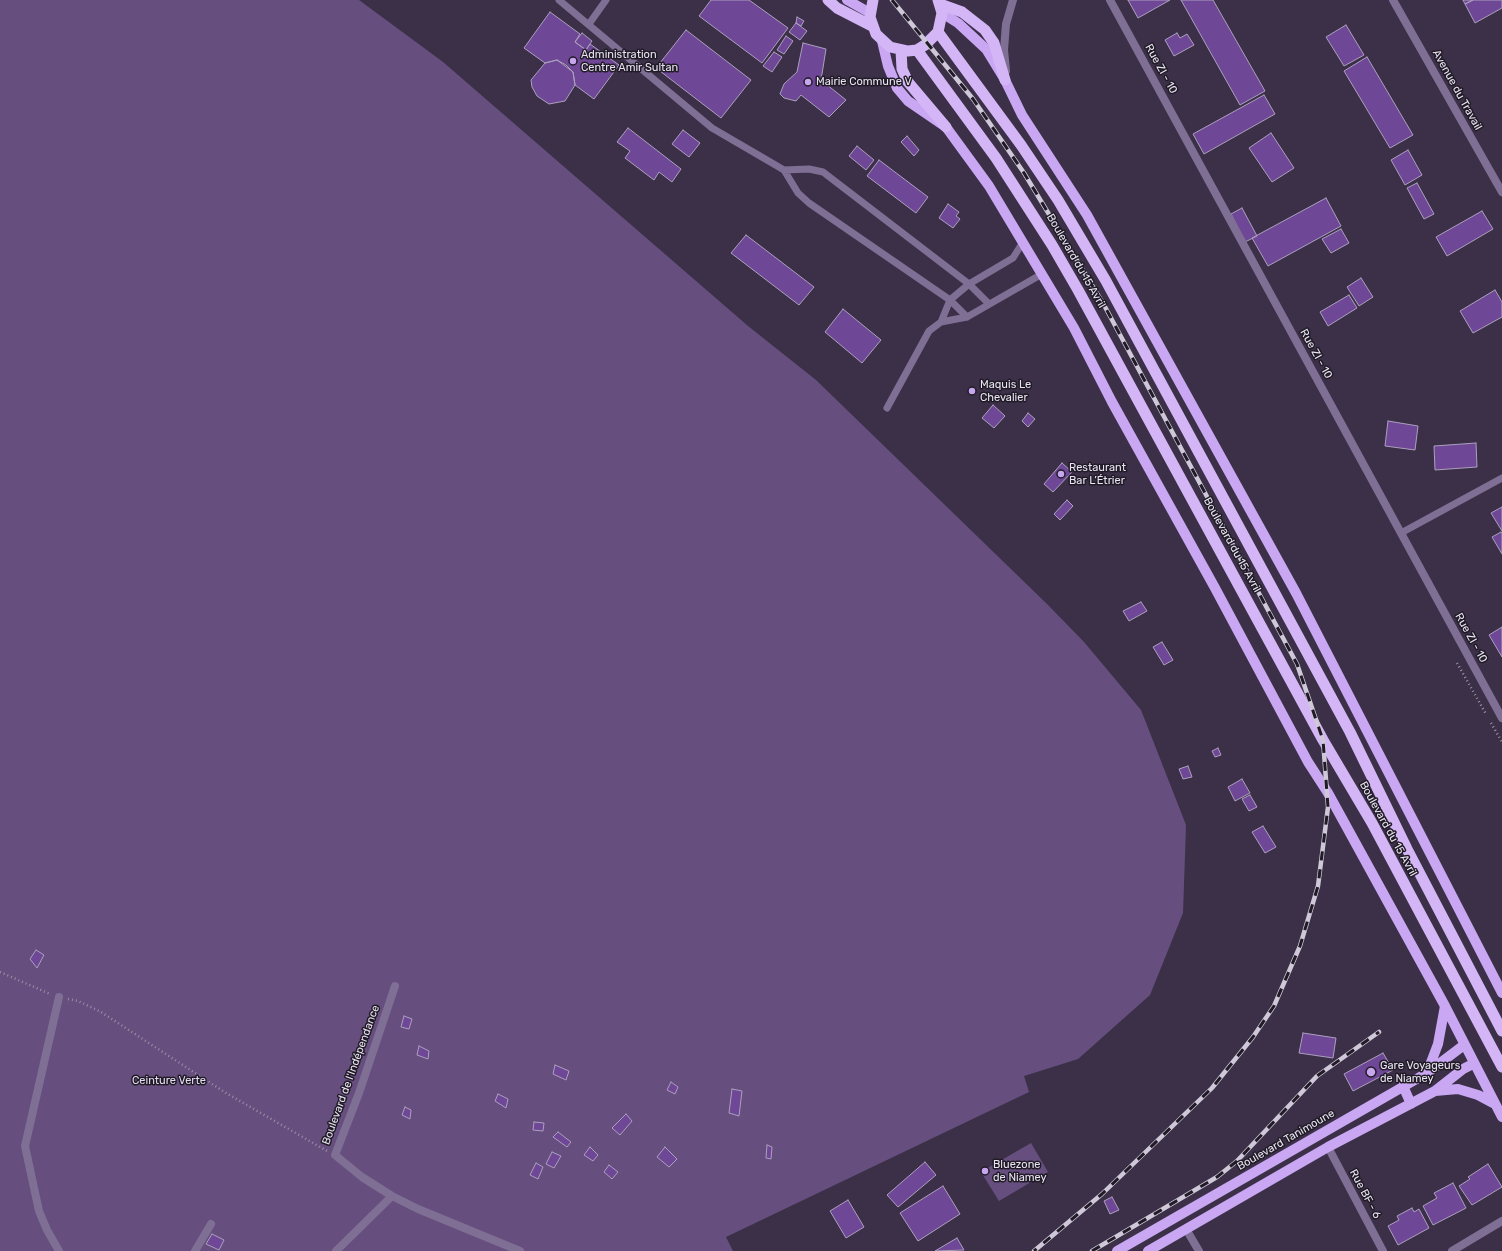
<!DOCTYPE html>
<html>
<head>
<meta charset="utf-8">
<style>
  body { margin:0 }
  canvas { display:block; background:#3b3048 }
</style>
</head>
<body>
<canvas width="1502" height="1251"></canvas>
<script>
const c = document.querySelector('canvas').getContext('2d');
c.lineJoin = 'round';
function paint(path, color) { c.fillStyle = color; c.fill(path, 'evenodd'); }
const poly = rows => new Path2D(rows.map(r => 'M' + r).join(''));
function trace(path, color, width, dash) { c.strokeStyle = color; c.lineWidth = width; c.lineCap = dash ? 'butt' : 'round'; c.setLineDash(dash || []); c.stroke(path); }
function label(font, color, halo, rows, align = 'center') {
  c.font = font + ' Rubik,sans-serif'; c.lineWidth = 3; c.setLineDash([]); c.textBaseline = 'middle'; c.strokeStyle = halo; c.fillStyle = color; for (const [text, x, y, turn = 0] of rows) {
    c.save(); c.translate(x, y); c.rotate((+turn || 0) * Math.PI / 180); c.textAlign = isNaN(turn) ? turn : align; if (halo) c.strokeText(text, 0, 0); c.fillText(text, 0, 0); c.restore();
  }
}
const green = poly([
  [0,0,359,0,443,62,748,326,816,380,1047,604,1084,642,1141,710,1186,825,1183,913,1150,995,1078,1059,1024,1076,1029,1092,726,1237,733,1251,0,1251],
  [1031,1143,1048,1172,999,1201,981,1172]
]);
const building = poly([
  [711,0,749,0,788,28,762,63,699,16,711,0],
  [1128,0,1170,0,1138,18,1128,0],
  [1181,0,1213,0,1265,91,1240,105,1181,0],
  [1463,0,1473,0,1465,4,1463,0],
  [1473,0,1502,0,1502,8,1475,23,1465,4,1473,0],
  [550,12,580,34,575,42,586,50,590,44,619,65,594,99,575,85,573,72,566,65,557,60,545,63,524,48,550,12],
  [797,17,804,21,801,26,796,23,797,17],
  [796,23,807,31,800,40,789,32,796,23],
  [1346,25,1364,55,1344,66,1326,37,1346,25],
  [686,30,751,80,721,118,656,68,686,30],
  [582,33,592,41,586,50,575,42,582,33],
  [1177,33,1180,38,1187,34,1194,45,1174,56,1165,40,1177,33],
  [786,36,793,41,784,54,777,50,786,36],
  [803,43,826,49,821,80,846,100,829,117,801,95,796,101,784,98,780,94,784,84,797,72,803,43],
  [774,52,782,57,772,72,763,66,774,52],
  [1367,57,1413,135,1390,148,1344,71,1367,57],
  [557,60,573,72,575,85,565,101,549,104,537,96,532,87,531,80,545,63,557,60],
  [1264,95,1275,114,1204,154,1193,134,1264,95],
  [628,128,681,169,672,182,659,172,654,180,625,158,630,151,617,142,628,128],
  [683,130,700,143,689,157,672,144,683,130],
  [1271,133,1294,168,1272,182,1249,148,1271,133],
  [907,136,919,150,914,156,901,142,907,136],
  [857,146,874,160,866,170,849,156,857,146],
  [1408,150,1422,175,1405,185,1391,160,1408,150],
  [879,160,928,197,916,213,867,176,879,160],
  [1417,183,1434,214,1424,219,1407,188,1417,183],
  [1326,198,1341,226,1268,266,1252,238,1326,198],
  [948,204,959,212,956,216,960,219,953,228,939,218,948,204],
  [1242,208,1257,236,1245,242,1231,214,1242,208],
  [1482,211,1493,229,1447,256,1436,237,1482,211],
  [1341,229,1349,243,1331,253,1322,239,1341,229],
  [746,235,814,287,799,305,731,253,746,235],
  [1361,278,1373,297,1359,306,1347,287,1361,278],
  [1495,290,1502,302,1502,317,1473,333,1460,311,1495,290],
  [1349,295,1357,308,1328,326,1320,312,1349,295],
  [843,309,881,340,862,363,825,332,843,309],
  [993,405,1005,416,994,428,982,418,993,405],
  [1028,413,1035,419,1028,427,1022,421,1028,413],
  [1388,421,1418,426,1415,450,1385,446,1388,421],
  [1476,443,1477,467,1435,470,1434,446,1476,443],
  [1062,463,1072,472,1053,492,1044,484,1062,463],
  [1067,500,1073,506,1060,520,1054,514,1067,500],
  [1502,507,1502,531,1491,513,1502,507],
  [1501,532,1502,533,1502,554,1492,537,1501,532],
  [1141,602,1147,611,1129,621,1123,611,1141,602],
  [1502,627,1502,657,1489,635,1502,627],
  [1162,642,1173,660,1164,665,1153,647,1162,642],
  [1218,748,1221,755,1215,757,1212,751,1218,748],
  [1188,766,1192,777,1183,779,1179,769,1188,766],
  [1242,779,1250,793,1235,801,1228,787,1242,779],
  [1250,795,1257,807,1249,811,1242,799,1250,795],
  [1263,826,1276,847,1265,853,1252,832,1263,826],
  [36,950,44,955,37,968,30,959,36,950],
  [404,1016,412,1019,409,1029,401,1027,404,1016],
  [1303,1033,1336,1038,1333,1058,1299,1053,1303,1033],
  [419,1046,429,1051,428,1059,417,1055,419,1046],
  [1383,1053,1393,1070,1353,1091,1344,1074,1383,1053],
  [555,1065,569,1071,566,1080,553,1074,555,1065],
  [671,1082,678,1087,675,1094,667,1090,671,1082],
  [732,1089,742,1091,739,1116,729,1113,732,1089],
  [498,1094,508,1099,506,1108,495,1101,498,1094],
  [405,1107,411,1110,410,1119,402,1115,405,1107],
  [626,1114,632,1121,620,1135,612,1128,626,1114],
  [534,1122,544,1123,543,1131,533,1130,534,1122],
  [558,1132,571,1142,567,1147,553,1137,558,1132],
  [767,1145,772,1147,771,1159,766,1158,767,1145],
  [590,1147,598,1155,593,1161,584,1155,590,1147],
  [665,1147,677,1159,669,1167,657,1157,665,1147],
  [552,1152,561,1156,554,1168,546,1164,552,1152],
  [925,1162,936,1175,898,1207,887,1195,925,1162],
  [536,1163,543,1167,538,1179,530,1175,536,1163],
  [1488,1164,1502,1187,1472,1205,1459,1186,1470,1179,1468,1177,1488,1164],
  [609,1165,618,1172,612,1179,604,1172,609,1165],
  [1453,1183,1466,1208,1433,1225,1423,1206,1437,1198,1434,1193,1453,1183],
  [943,1186,960,1214,918,1241,900,1213,943,1186],
  [1112,1197,1119,1210,1110,1214,1104,1201,1112,1197],
  [848,1200,864,1227,846,1238,830,1211,848,1200],
  [1412,1208,1414,1212,1419,1209,1429,1228,1398,1245,1388,1226,1399,1220,1397,1216,1412,1208],
  [212,1234,224,1240,219,1250,206,1244,212,1234],
  [957,1238,964,1250,935,1251,957,1238]
]);
const path = poly([
  [1457,663,1486,714],
  [1491,723,1502,742],
  [0,972,50,994],
  [68,999,78,1001,101,1012,226,1093,327,1151]
]);
const service = poly([
  [559,0,712,128,784,170,798,193,809,203,950,300,967,317],
  [589,24,606,0],
  [784,170,809,169,823,172,969,284,988,303],
  [941,322,950,300,969,284,1013,258,1023,242],
  [887,408,929,331,941,322,967,317,1042,274],
  [1401,533,1502,478]
]);
const minor = poly([
  [1110,0,1502,718],
  [1393,0,1502,192],
  [395,986,359,1093,335,1155,362,1177,392,1196,418,1209,520,1251],
  [1328,1147,1383,1251],
  [1186,1229,1199,1251],
  [59,1251,47,1230,39,1211,25,1146,59,997],
  [195,1251,211,1224],
  [336,1251,392,1196],
  [1452,1251,1502,1221]
]);
const tertiary = poly([
  [1006,71,1004,50,1006,24,1013,0]
]);
const primary = poly([
  [847,0,870,13],
  [942,13,958,23,986,49,1005,80,1022,115,1087,215,1296,593,1502,993],
  [882,41,888,66,897,88,908,101,946,127,989,186,1074,328,1112,402,1215,588,1308,762,1328,793,1445,1006,1502,1117],
  [1427,1073,1438,1044,1445,1006],
  [1403,1086,1411,1104],
  [1435,1091,1458,1089,1478,1095,1495,1104],
  [1117,1251,1427,1073,1464,1045],
  [1148,1251,1328,1147,1435,1091,1463,1069,1473,1064]
]);
const trunk = poly([
  [828,0,837,8,872,26],
  [873,0,870,17,876,34,890,47,908,51,917,50,925,45,938,32,942,13,938,0],
  [940,4,962,12,985,30,994,43,1005,80],
  [938,32,1021,145,1058,200,1106,281,1350,732,1407,849,1502,1031],
  [901,50,902,69,908,82,946,127],
  [917,50,996,158,1052,245,1078,290,1323,740,1372,823,1502,1067]
]);
const rail = poly([
  [892,0,973,99,1024,173,1104,305,1297,664,1323,740,1328,807,1318,886,1300,946,1274,1006,1253,1037,1212,1088,1102,1194,1034,1251],
  [1092,1251,1217,1177,1237,1161,1317,1076,1379,1032]
]);
const markers = [
  [573,61,4,"#c7a6ef"],
  [808,82,4,"#c7a6ef"],
  [972,391,4,"#c7a6ef"],
  [1061,474,4,"#c7a6ef"],
  [1371,1072,5,"#c7a6ef"],
  [985,1171,4,"#c7a6ef"]
];
const poiNames = [
  ["Administration",581,55],
  ["Centre Amir Sultan",581,68],
  ["Mairie Commune V",816,82],
  ["Maquis Le",980,385],
  ["Chevalier",980,398],
  ["Restaurant",1069,468],
  ["Bar L’Étrier",1069,481],
  ["Gare Voyageurs",1380,1066],
  ["de Niamey",1380,1079],
  ["Bluezone",993,1165],
  ["de Niamey",993,1178]
];
const streetNames = [
  ["Rue ZI - 10",1161,69,61],
  ["Avenue du Travail",1457,90,61],
  ["Boulevard du 15 Avril",1076,261,60],
  ["Rue ZI - 10",1316,354,61],
  ["Boulevard du 15 Avril",1232,545,61],
  ["Rue ZI - 10",1471,638,61],
  ["Boulevard du 15 Avril",1388,829,61],
  ["Boulevard de l'Indépendance",351,1075,-70],
  ["Boulevard Tanimoune",1286,1140,-30],
  ["Rue BF - 6",1365,1194,62]
];
const parkNames = [
  ["Ceinture Verte",169,1081]
];
paint(green, '#664f7f');
paint(building, '#6f4797');
trace(building, '#aca0bc', 1);
trace(path, '#9990a3', 2.5, [1, 3]);
trace(service, '#806f94', 7);
trace(minor, '#806f94', 8);
trace(tertiary, '#806f94', 8);
trace(primary, '#c9a7f2', 10);
trace(trunk, '#d4b6f7', 11);
trace(rail, '#cfc8d8', 4.5);
trace(rail, '#201b26', 3, [9]);
for (const [x, y, r, color] of markers) { const dot = new Path2D(); dot.arc(x, y, r, 0, 2 * Math.PI); c.fillStyle = color; c.fill(dot); trace(dot, '#201b26', 1.5); }
label('11px', '#e9e3f2', '#201b26', poiNames, 'left');
label('11px', '#e9e3f2', '#201b26', streetNames);
label('11px', '#e6ddf3', '#201b26', parkNames);
</script>
</body>
</html>
